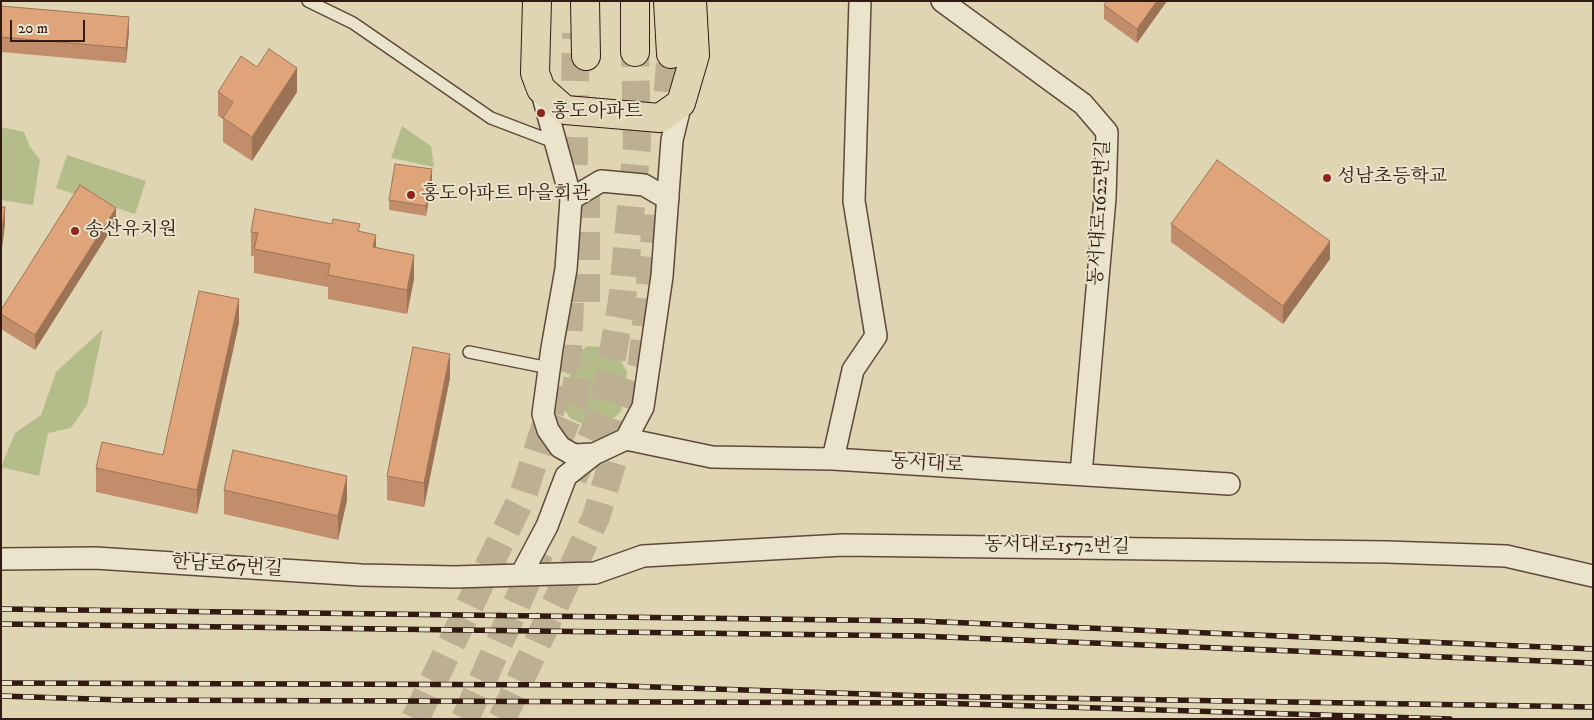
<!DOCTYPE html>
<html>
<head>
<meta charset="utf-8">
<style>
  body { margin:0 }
  #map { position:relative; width:1594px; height:720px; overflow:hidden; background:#e0d5b2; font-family:"IM FELL DW Pica",serif }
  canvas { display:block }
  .frame { position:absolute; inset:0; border:2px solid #311a12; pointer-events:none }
  .scale { position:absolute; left:10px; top:20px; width:75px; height:22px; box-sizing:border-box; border:2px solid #311a12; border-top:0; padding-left:6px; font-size:15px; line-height:18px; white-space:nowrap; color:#311a12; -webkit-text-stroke:4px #ebe4cd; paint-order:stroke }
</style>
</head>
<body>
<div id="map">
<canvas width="1594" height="720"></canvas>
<div class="frame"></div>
<div class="scale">20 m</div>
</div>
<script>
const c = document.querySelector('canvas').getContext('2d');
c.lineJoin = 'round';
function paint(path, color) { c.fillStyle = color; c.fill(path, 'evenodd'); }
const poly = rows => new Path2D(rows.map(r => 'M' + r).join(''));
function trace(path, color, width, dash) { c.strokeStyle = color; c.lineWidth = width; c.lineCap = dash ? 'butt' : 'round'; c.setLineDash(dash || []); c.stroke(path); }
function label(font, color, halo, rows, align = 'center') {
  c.font = font + ' "IM FELL DW Pica","Noto Serif KR",serif'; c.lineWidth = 4; c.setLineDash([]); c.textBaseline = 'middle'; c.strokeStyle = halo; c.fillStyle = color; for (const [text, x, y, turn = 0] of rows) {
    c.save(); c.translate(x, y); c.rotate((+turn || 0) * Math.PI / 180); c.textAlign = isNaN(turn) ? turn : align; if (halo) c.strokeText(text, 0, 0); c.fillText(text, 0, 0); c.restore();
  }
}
const green = poly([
  [402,126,431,146,434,167,391,158],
  [1,127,24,132,30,147,40,160,33,205,1,200],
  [67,155,146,181,135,214,56,188],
  [103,329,87,405,71,428,48,433,39,476,1,467,15,433,41,415,56,372],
  [587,346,600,347,620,359,627,372,621,411,609,423,589,427,570,418,565,410,565,400,572,362,577,354]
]);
const primaryTunnel = poly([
  [664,134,671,54],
  [573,207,576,33],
  [586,302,586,182],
  [556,445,573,405,580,364],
  [573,478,602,414,622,301,637,144,635,52],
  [415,719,523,495,568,356,571,275],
  [465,719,540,552],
  [502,719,596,517,642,364,658,204]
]);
const service = poly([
  [308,1,353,23,491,118,554,142],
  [469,352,549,368]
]);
const minor = poly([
  [942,1,1083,104,1107,132,1105,198,1081,474],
  [541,89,571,199,566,269,552,348,543,414,548,430,560,447,574,455,594,454,626,439,643,407,662,276,672,140,681,103],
  [571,199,601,181,644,185,668,199],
  [626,439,712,457,833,459,1229,484],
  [833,459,853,370,876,336,854,201,860,1],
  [1,559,95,558,361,575,454,577,521,575,547,526,566,476,594,454],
  [521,575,595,573,643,556,843,545,1387,552,1506,556,1593,576]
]);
const primary = poly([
  [537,1,535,73,541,89,565,110,660,118,681,103,695,55,692,1],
  [585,1,586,56],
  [635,1,635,52],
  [668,1,671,54]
]);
const rail = poly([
  [1,609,919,621,1593,649],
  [1,624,919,636,1593,663],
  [1,683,594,685,926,696,1593,707],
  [1,696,122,700,936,703,1450,719]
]);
const wall = poly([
  [1107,1,1167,1,1137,43,1104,19,1104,5],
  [1,6,129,32,126,63,1,52],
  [257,67,297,92,252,161,223,142,223,119,218,116,218,92],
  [432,179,426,216,389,210,389,200],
  [116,222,35,350,1,329,1,310],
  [332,224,360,232,376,247,414,279,407,314,328,299,328,287,254,273,254,256,251,256,251,232],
  [1171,224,1330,259,1283,324,1171,242],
  [239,323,197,514,96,492,96,468,163,455],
  [450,378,424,507,387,500,387,476],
  [224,490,347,500,338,540,224,514]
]);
const shadedWall = poly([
  [1157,1,1167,1,1137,43,1137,29],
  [129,17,129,32,126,63,126,48],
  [297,68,297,92,252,161,252,137],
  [432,169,432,179,426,216,426,206],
  [5,207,5,225,1,256,1,238],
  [116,208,116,222,35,350,35,335],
  [376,235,376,259,373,247],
  [1330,241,1330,259,1283,324,1283,306],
  [414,255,414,279,407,314,407,290],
  [239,299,239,323,197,514,197,490],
  [450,354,450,378,424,507,424,483],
  [347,476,347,500,338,540,338,516]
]);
const building = poly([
  [1107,1,1157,1,1137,29,1104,5,1107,1],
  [1,6,129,17,126,48,1,37,1,6],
  [269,49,297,68,252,137,223,118,233,102,218,92,241,56,257,67,269,49],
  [1217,160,1330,241,1283,306,1171,224,1217,160],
  [395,164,432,169,426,206,389,200,395,164],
  [80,185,116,208,35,335,1,314,1,310,80,185],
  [1,207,5,207,1,238,1,207],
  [255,209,332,224,333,219,360,224,358,231,376,235,373,247,414,255,407,290,328,275,330,264,254,249,258,233,251,232,255,209],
  [199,291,239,299,197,490,96,468,102,442,163,455,199,291],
  [413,347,450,354,424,483,387,476,413,347],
  [233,450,347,476,338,516,224,490,233,450]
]);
const markers = [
  [541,113,5,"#8f2418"],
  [1327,178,5,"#8f2418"],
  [411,195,5,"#8f2418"],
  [75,231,5,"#8f2418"]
];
const poiNames = [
  ["홍도아파트",551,113],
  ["성남초등학교",1337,178],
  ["홍도아파트 마을회관",421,195],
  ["송산유치원",85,231]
];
const streetNames = [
  ["동서대로1622번길",1101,213,-87],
  ["동서대로",927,465,4],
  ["동서대로1572번길",1057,547,1],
  ["한남로67번길",227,567,4]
];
paint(green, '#b4bd8a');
trace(primaryTunnel, '#bdb092', 28, [28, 14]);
trace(service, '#5d493a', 14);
trace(minor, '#5d493a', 24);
trace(primary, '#311a12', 30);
trace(service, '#ebe4cd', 11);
trace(minor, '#ebe4cd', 21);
trace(primary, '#e0d5b2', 28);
trace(rail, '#311a12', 5.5);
trace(rail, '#ebe4cd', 4, [11]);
paint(wall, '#c18d6a');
paint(shadedWall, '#9d7356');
paint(building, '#e0a47b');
trace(building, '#9d7356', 1);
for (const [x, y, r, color] of markers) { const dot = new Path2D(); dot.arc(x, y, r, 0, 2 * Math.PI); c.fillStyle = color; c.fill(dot); trace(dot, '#ebe4cd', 2); }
label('19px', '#311a12', '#ebe4cd', poiNames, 'left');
label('19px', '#311a12', '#ebe4cd', streetNames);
</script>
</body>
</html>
